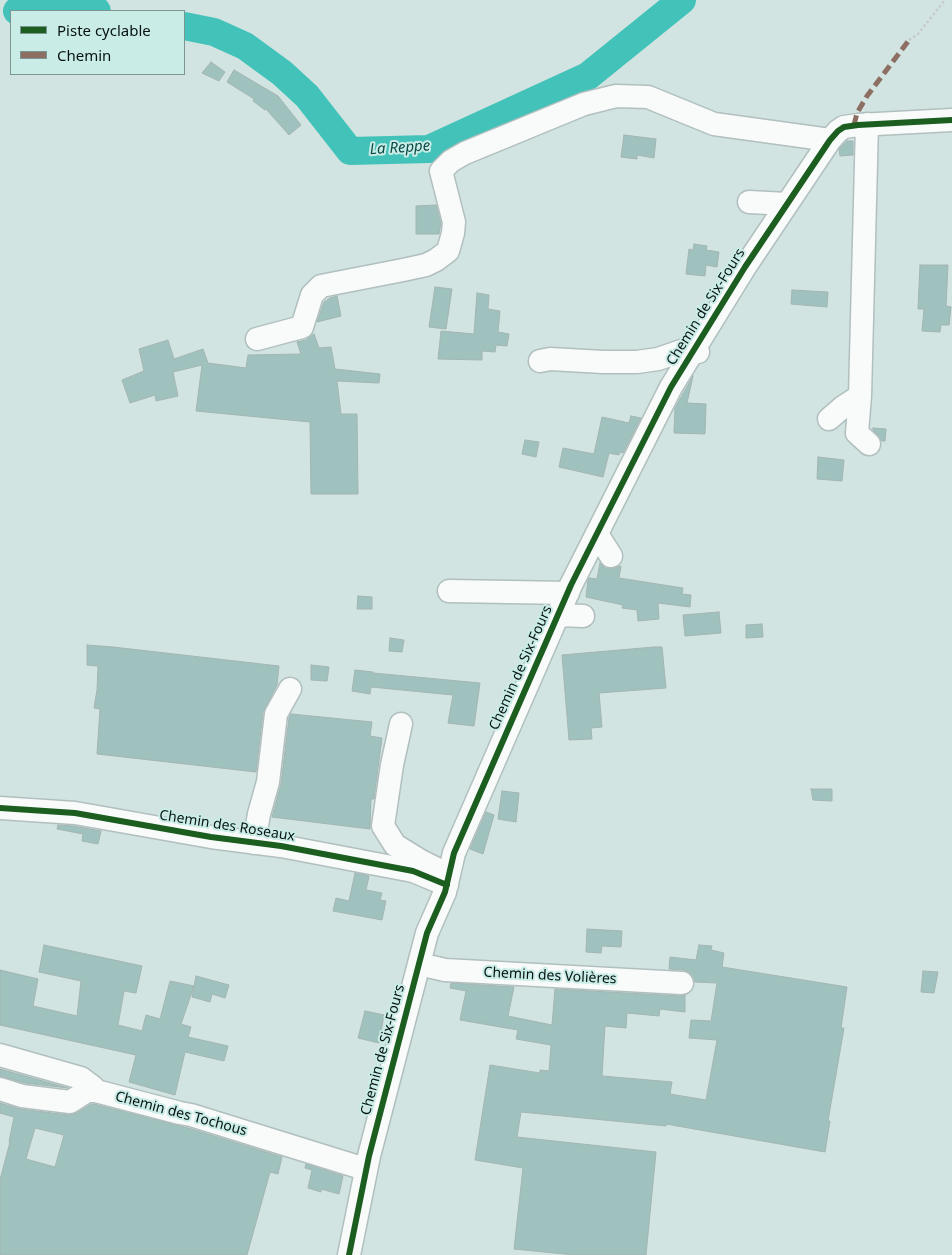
<!DOCTYPE html>
<html>
<head>
<meta charset="utf-8">
<style>
  body { margin:0 }
  #map { position:relative; width:952px; height:1255px; overflow:hidden; background:#d1e4e1; font-family:"Noto Sans",sans-serif }
  canvas { display:block }
  .legend { position:absolute; left:10px; top:10px; width:175px; height:65px; box-sizing:border-box; background:#c9ece7; border:1px solid #7b9592; margin:0; padding:6px 9px; list-style:none; font-size:15px; color:#071312 }
  .legend li { display:flex; align-items:center; gap:10px; height:25px }
  .legend b { width:25px; border:1px solid #7b9592 }
</style>
</head>
<body>
<div id="map">
<canvas width="952" height="1255"></canvas>
<ul class="legend">
<li><b style="height:6px;background:#1b5e20"></b>Piste cyclable</li>
<li><b style="height:6px;background:#8d6e63"></b>Chemin</li>
</ul>
</div>
<script>
const c = document.querySelector('canvas').getContext('2d');
c.lineJoin = 'round';
const poly = rows => new Path2D(rows.map(r => 'M' + r).join(''));
function trace(path, color, width, dash) { c.strokeStyle = color; c.lineWidth = width; c.lineCap = dash ? 'butt' : 'round'; c.setLineDash(dash || []); c.stroke(path); }
function paint(path, color) { c.fillStyle = color; c.fill(path, 'evenodd'); }
function label(font, color, halo, rows, align = 'center') {
  c.font = font + ' "Noto Sans",sans-serif'; c.lineWidth = 4; c.setLineDash([]); c.textBaseline = 'middle'; c.strokeStyle = halo; c.fillStyle = color; for (const [text, x, y, turn = 0] of rows) {
    c.save(); c.translate(x, y); c.rotate((+turn || 0) * Math.PI / 180); c.textAlign = isNaN(turn) ? turn : align; if (halo) c.strokeText(text, 0, 0); c.fillText(text, 0, 0); c.restore();
  }
}
const river = poly([
  [17,11,24,9,87,10,97,11],
  [184,26,214,32,245,46,282,73,307,96,350,151,429,149,588,76,682,0]
]);
const building = poly([
  [211,62,225,72,219,81,202,73,211,62],
  [234,70,278,96,301,125,289,135,266,109,265,110,253,101,254,99,227,82,234,70],
  [624,135,656,139,654,158,637,155,637,159,621,157,624,135],
  [847,141,853,141,853,155,840,156,839,149,847,141],
  [436,205,441,223,439,234,416,234,416,206,436,205],
  [694,244,707,246,706,250,719,252,717,267,706,265,705,276,686,274,689,249,693,250,694,244],
  [920,265,948,265,946,306,951,307,949,325,941,325,940,332,922,331,924,309,918,309,920,265],
  [435,287,452,289,446,329,429,327,435,287],
  [792,290,828,292,827,307,791,304,792,290],
  [477,293,489,295,488,309,500,311,498,332,509,334,507,346,496,345,495,352,482,351,482,360,438,359,441,331,474,334,477,293],
  [337,296,341,316,317,322,324,302,330,298,337,296],
  [314,334,319,348,331,347,335,369,380,374,379,383,337,381,341,414,357,414,358,494,311,494,310,422,196,411,202,365,173,372,178,396,156,401,155,395,130,403,122,380,144,371,139,349,168,340,174,359,203,349,208,363,246,368,248,355,301,354,297,342,306,340,314,334],
  [693,376,687,403,706,404,705,434,674,433,675,408,693,376],
  [631,416,641,418,623,453,620,452,619,455,609,453,603,477,559,467,563,448,594,454,602,417,629,423,631,416],
  [873,428,886,429,885,441,882,441,878,435,873,430,873,428],
  [525,440,539,442,536,457,522,454,525,440],
  [818,457,844,460,842,481,817,479,818,457],
  [600,563,605,568,611,569,621,566,619,578,683,588,682,594,691,595,690,607,658,603,659,619,638,621,637,610,622,608,623,605,586,597,588,580,589,578,597,579,600,563],
  [358,596,372,597,372,609,357,609,358,596],
  [719,612,721,633,685,636,683,615,719,612],
  [762,624,763,637,746,638,746,625,762,624],
  [390,638,404,640,402,652,389,651,390,638],
  [87,645,113,647,279,666,277,685,263,712,256,772,97,754,100,709,94,708,97,690,98,666,87,665,87,645],
  [654,647,662,647,666,688,599,693,602,727,591,728,592,739,569,740,562,655,654,647],
  [311,665,329,667,327,681,311,680,311,665],
  [355,670,373,672,373,673,480,683,474,726,448,723,453,695,371,687,370,694,352,691,355,670],
  [291,714,372,722,370,736,382,738,374,799,371,799,370,829,272,817,281,784,289,718,291,714],
  [811,789,832,789,832,801,813,800,811,789],
  [502,791,519,793,516,822,498,819,502,791],
  [486,812,494,815,483,854,470,849,486,812],
  [58,825,73,826,101,831,98,844,82,841,83,834,57,829,58,825],
  [355,873,369,876,366,890,382,893,380,900,386,901,382,920,333,911,336,898,349,901,355,873],
  [587,929,622,931,621,947,602,946,601,953,586,952,587,929],
  [44,945,142,966,136,993,124,991,118,1025,142,1031,146,1015,160,1019,170,981,194,986,181,1024,191,1027,188,1037,228,1046,224,1061,185,1052,175,1095,129,1082,136,1055,0,1025,0,970,38,979,33,1006,77,1016,81,981,39,972,44,945],
  [699,945,712,946,711,950,724,953,722,967,847,987,841,1028,844,1028,828,1121,830,1121,825,1152,666,1124,666,1126,521,1112,517,1137,656,1152,646,1255,574,1255,514,1249,523,1168,475,1160,490,1065,540,1073,540,1070,549,1071,551,1045,516,1039,518,1030,460,1020,466,991,450,988,451,983,514,987,508,1016,552,1025,555,989,681,996,685,995,685,1012,660,1009,659,1016,627,1013,626,1028,605,1026,602,1076,672,1082,670,1094,706,1100,717,1040,689,1038,691,1020,711,1021,717,983,695,982,693,977,689,972,683,970,669,969,670,957,696,960,699,945],
  [923,971,938,972,934,993,921,992,923,971],
  [196,976,229,985,225,998,212,994,210,1002,192,997,196,976],
  [365,1011,384,1015,379,1043,358,1038,365,1011],
  [0,1069,68,1088,25,1083,0,1076,0,1069],
  [0,1103,20,1109,68,1115,77,1113,91,1104,94,1104,188,1128,282,1157,278,1174,270,1172,247,1255,0,1255,0,1180,10,1142,9,1142,14,1117,0,1113,0,1103],
  [35,1128,64,1135,55,1167,26,1159,35,1128],
  [306,1164,343,1176,339,1194,321,1189,321,1192,308,1188,312,1170,305,1168,306,1164]
]);
const path = poly([
  [909,40,918,34,945,0]
]);
const minor = poly([
  [867,124,860,396,857,433,869,444],
  [749,202,787,204],
  [257,339,302,327,312,295,321,286,403,270,426,265,436,260,448,251,453,233,454,222,441,171,451,161,465,153,584,104,616,96,648,97,714,124,830,140],
  [540,361,550,359,603,362,637,362,658,359,696,346,698,352],
  [829,419,843,407,860,396],
  [597,534,611,556],
  [449,591,568,593],
  [558,615,583,616],
  [401,724,392,765,383,826,395,845,421,861,437,869],
  [0,808,75,813,211,837,281,846,413,871,447,885],
  [254,843,259,814,268,782,276,714,290,689],
  [419,964,445,970,682,983],
  [0,1055,81,1078,93,1087,96,1091,180,1113,191,1115,365,1169],
  [0,1089,22,1096,70,1102,87,1091,96,1091],
  [349,1255,369,1156,427,933,445,892,454,853,571,585,671,387,745,267,830,140,838,131,844,127,858,125,952,120]
]);
const quiet = poly([
  [854,125,857,113,867,96,909,40]
]);
const cycleway = poly([
  [0,808,75,813,211,837,281,846,413,871,447,885],
  [349,1255,369,1156,427,933,445,892,454,853,571,585,671,387,745,267,830,140,838,131,844,127,858,125,952,120]
]);
const streetNames = [
  ["Chemin de Six-Fours",706,307,-58],
  ["Chemin de Six-Fours",521,668,-66],
  ["Chemin des Roseaux",227,826,9],
  ["Chemin des Volières",550,976,3],
  ["Chemin de Six-Fours",383,1050,-75],
  ["Chemin des Tochous",181,1114,15]
];
const waterNames = [
  ["La Reppe",400,148,-4]
];
trace(river, '#42c2b9', 28);
paint(building, '#9fc2bf');
trace(building, '#a4b4b1', 1);
trace(minor, '#b1bfbe', 25);
trace(path, '#c6cbcb', 2.5, [2.5, 2.5]);
trace(minor, '#f8fbfa', 22);
trace(quiet, '#8d6e63', 5, [10, 5]);
trace(cycleway, '#1b5e20', 6);
label('14px', '#071312', '#c9ece7', streetNames);
label('italic 15px', '#0b4a45', '#c9ece7', waterNames);
</script>
</body>
</html>
